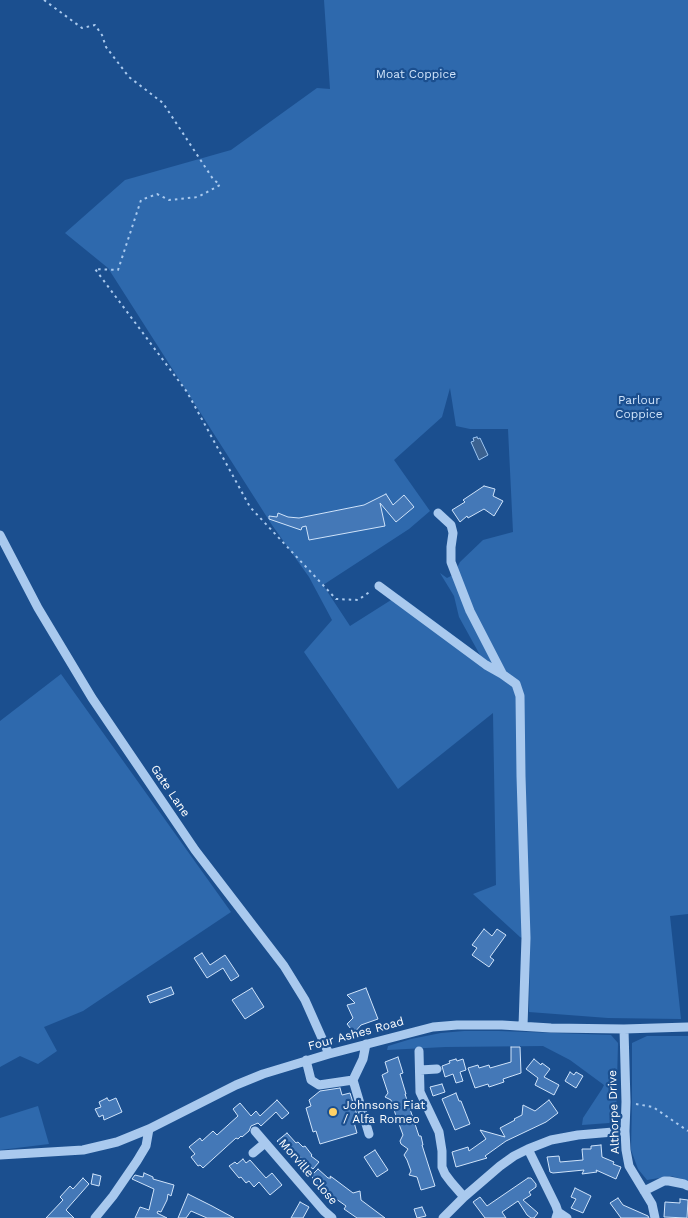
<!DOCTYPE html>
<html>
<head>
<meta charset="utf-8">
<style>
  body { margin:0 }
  canvas { display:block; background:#1b4f8f }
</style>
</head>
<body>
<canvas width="688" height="1218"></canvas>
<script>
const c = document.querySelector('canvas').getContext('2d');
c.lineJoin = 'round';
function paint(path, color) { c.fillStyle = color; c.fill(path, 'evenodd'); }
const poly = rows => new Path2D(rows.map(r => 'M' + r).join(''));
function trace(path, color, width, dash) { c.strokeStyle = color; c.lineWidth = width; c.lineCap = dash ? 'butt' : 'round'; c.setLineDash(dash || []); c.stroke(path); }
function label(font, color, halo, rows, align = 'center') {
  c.font = font + ' "Work Sans",sans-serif'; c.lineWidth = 4.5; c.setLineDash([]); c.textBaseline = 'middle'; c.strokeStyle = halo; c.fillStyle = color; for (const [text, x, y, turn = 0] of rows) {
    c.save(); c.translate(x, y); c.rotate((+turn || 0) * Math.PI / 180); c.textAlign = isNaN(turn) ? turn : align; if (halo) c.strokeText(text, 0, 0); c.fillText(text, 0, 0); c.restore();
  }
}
const green = poly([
  [324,0,688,0,688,914,670,916,681,1019,608,1018,529,1012,530,942,520,937,473,894,496,885,493,713,398,789,304,652,332,620,309,577,272,525,108,268,65,233,125,180,231,150,317,88,330,89],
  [450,388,456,426,470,429,508,429,513,532,483,540,460,562,453,575,447,578,440,573,454,596,459,617,480,655,399,595,350,626,323,585,409,529,430,511,394,460,442,417],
  [61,674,231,912,83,1011,44,1027,57,1051,38,1064,20,1056,0,1067,0,721],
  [464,1031,499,1031,611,1035,618,1043,616,1118,609,1123,582,1125,583,1118,602,1089,604,1085,570,1060,543,1046,445,1047,387,1050,388,1046,411,1039,441,1033],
  [647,1036,688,1036,688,1183,682,1179,671,1176,647,1180,638,1169,631,1150,632,1103,632,1043],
  [38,1106,49,1144,0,1150,0,1118]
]);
const water = poly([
  [477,437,478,439,480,438,488,455,479,460,471,442,474,441,473,438,477,437]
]);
const building = poly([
  [484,486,495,489,493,496,503,501,494,516,484,509,468,518,467,516,460,522,452,510,465,502,463,500,484,486],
  [386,494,393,505,404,495,414,507,396,522,380,503,385,526,309,540,306,526,302,527,301,530,269,519,269,516,277,517,278,513,288,517,299,518,364,505,386,494],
  [484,929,492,936,497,929,506,935,490,957,494,960,489,967,472,955,477,948,472,945,484,929],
  [202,953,210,965,225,955,239,976,231,981,223,968,207,978,194,958,202,953],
  [171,987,174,994,150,1003,147,996,171,987],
  [252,988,264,1007,245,1019,232,1000,252,988],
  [366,988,378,1019,361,1025,354,1033,347,1024,353,1018,347,1005,355,1003,347,995,366,988],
  [511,1047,520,1047,521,1073,503,1079,504,1082,489,1087,488,1084,475,1088,468,1068,478,1065,479,1068,489,1065,490,1068,511,1062,511,1047],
  [398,1057,403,1073,400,1074,406,1094,405,1094,419,1136,421,1136,423,1145,422,1145,435,1186,421,1190,417,1177,409,1175,411,1171,407,1160,404,1155,408,1149,401,1144,400,1141,403,1135,399,1124,393,1120,396,1116,391,1100,385,1097,388,1093,382,1075,388,1072,385,1062,398,1057],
  [456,1059,457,1061,463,1059,466,1070,460,1072,463,1081,456,1083,453,1074,445,1077,442,1066,450,1063,449,1061,456,1059],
  [534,1059,541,1065,542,1063,550,1069,544,1077,559,1085,554,1095,535,1085,538,1078,526,1069,534,1059],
  [570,1072,574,1075,576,1072,583,1076,576,1088,565,1081,570,1072],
  [442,1084,445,1092,433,1096,430,1087,442,1084],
  [340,1088,342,1095,350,1093,358,1118,353,1119,357,1133,320,1144,316,1131,313,1132,306,1108,311,1106,309,1100,320,1091,340,1088],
  [456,1093,459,1101,461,1101,470,1124,455,1130,442,1099,456,1093],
  [107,1098,109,1101,116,1098,122,1112,104,1120,103,1115,99,1117,95,1109,101,1107,99,1102,107,1098],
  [277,1100,289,1113,282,1119,276,1112,261,1126,258,1123,251,1126,249,1131,242,1137,241,1136,238,1139,236,1138,203,1168,200,1165,198,1166,191,1157,195,1154,189,1147,200,1138,202,1141,213,1131,217,1135,238,1116,233,1109,240,1103,251,1116,256,1111,260,1116,277,1100],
  [549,1100,558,1113,546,1122,506,1141,485,1156,487,1158,456,1167,452,1152,468,1147,469,1151,486,1139,480,1130,505,1137,500,1128,515,1120,514,1119,522,1115,523,1105,535,1111,549,1100],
  [287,1133,296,1143,298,1142,303,1147,305,1146,312,1155,311,1156,319,1162,313,1169,304,1162,298,1154,293,1158,277,1141,287,1133],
  [601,1145,602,1157,614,1162,613,1164,621,1167,616,1179,596,1170,597,1172,582,1174,584,1170,553,1173,550,1172,547,1157,559,1156,560,1162,583,1160,582,1149,591,1149,591,1146,601,1145],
  [375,1150,388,1170,377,1177,364,1157,375,1150],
  [243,1159,246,1163,250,1160,266,1178,272,1173,282,1185,270,1195,259,1182,254,1187,249,1181,246,1183,241,1177,239,1178,229,1166,235,1162,237,1164,243,1159],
  [318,1169,328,1178,331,1178,330,1176,333,1178,353,1193,360,1191,361,1200,385,1218,357,1218,344,1209,346,1206,325,1191,312,1179,313,1178,311,1176,318,1169],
  [144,1173,153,1177,153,1179,174,1185,171,1196,168,1194,167,1200,161,1212,158,1211,157,1213,167,1218,135,1218,140,1207,149,1210,154,1189,132,1179,135,1175,143,1177,144,1173],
  [93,1174,101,1176,99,1186,91,1184,93,1174],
  [83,1178,89,1184,66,1210,74,1218,46,1218,63,1200,60,1197,70,1186,73,1189,83,1178],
  [528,1178,531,1178,536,1184,536,1187,529,1192,531,1195,523,1200,538,1213,534,1218,531,1218,527,1215,518,1201,502,1212,506,1218,485,1218,473,1202,480,1197,487,1206,528,1178],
  [575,1188,591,1196,583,1213,571,1208,576,1199,571,1197,575,1188],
  [188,1194,212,1206,234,1218,207,1218,191,1211,186,1218,178,1218,188,1194],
  [618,1198,623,1205,648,1216,649,1218,621,1218,610,1203,618,1198],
  [680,1199,688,1200,687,1218,664,1217,665,1202,680,1203,680,1199],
  [300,1202,309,1207,303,1218,291,1218,300,1202],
  [422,1207,426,1216,417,1218,414,1209,422,1207]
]);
const path = poly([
  [44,0,82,28,95,25,102,35,106,47,129,77,163,103,213,179,220,185,198,197,169,200,157,194,141,200,118,270,95,269,187,392,250,507,336,599,358,600,371,591],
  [636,1104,653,1107,688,1131]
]);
const minor = poly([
  [438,513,451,525,453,533,451,547,451,562,470,611,502,673],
  [0,535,38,608,92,698,195,850,284,966,305,1000,329,1054],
  [379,586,486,665,502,674,516,684,520,696,521,776,526,938,523,1026],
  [624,1029,626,1102,625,1131,626,1150,629,1166,652,1204,655,1218],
  [366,1044,363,1059,353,1080,369,1134],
  [419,1051,420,1092,439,1132,442,1151,442,1167,445,1174,451,1182,464,1197],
  [306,1060,311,1080,319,1085,353,1080],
  [420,1070,437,1069],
  [255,1131,324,1211,332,1218],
  [528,1149,556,1206,558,1212,556,1218],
  [253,1153,265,1143],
  [0,1155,83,1150,117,1142,149,1129,236,1085,263,1074,329,1054,433,1027,457,1025,502,1025,551,1028,624,1029,688,1027],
  [644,1191,664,1181,669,1181,684,1184,688,1186],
  [558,1212,567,1218],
  [95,1218,113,1196,137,1161,146,1146,149,1129],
  [443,1218,464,1197,500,1166,514,1156,528,1149,551,1140,578,1135,625,1131]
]);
const markers = [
  [333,1112,5,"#ffd166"]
];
const parkNames = [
  ["Moat Coppice",416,74],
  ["Parlour",639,400],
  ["Coppice",639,414]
];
const streetNames = [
  ["Gate Lane",170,791,56],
  ["Four Ashes Road",356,1034,-15],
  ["Althorpe Drive",614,1112,-92],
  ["Morville Close",308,1172,49]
];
const poiNames = [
  ["Johnsons Fiat",343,1105],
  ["/ Alfa Romeo",343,1119]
];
paint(green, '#2e69ad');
paint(water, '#3c6290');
trace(water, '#9cc4f0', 1);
paint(building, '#4478b7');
trace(building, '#cfe3fa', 1);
trace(path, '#a9c9ee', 2, [2.5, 4]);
trace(minor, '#a9c9ee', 9);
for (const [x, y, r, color] of markers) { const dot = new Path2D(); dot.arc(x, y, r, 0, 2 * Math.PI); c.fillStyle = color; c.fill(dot); trace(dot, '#1b4f8f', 2); }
label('12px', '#cfe3fa', '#1b4f8f', parkNames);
label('12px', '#fff', '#1b4f8f', streetNames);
label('12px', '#fff', '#1b4f8f', poiNames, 'left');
</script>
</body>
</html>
